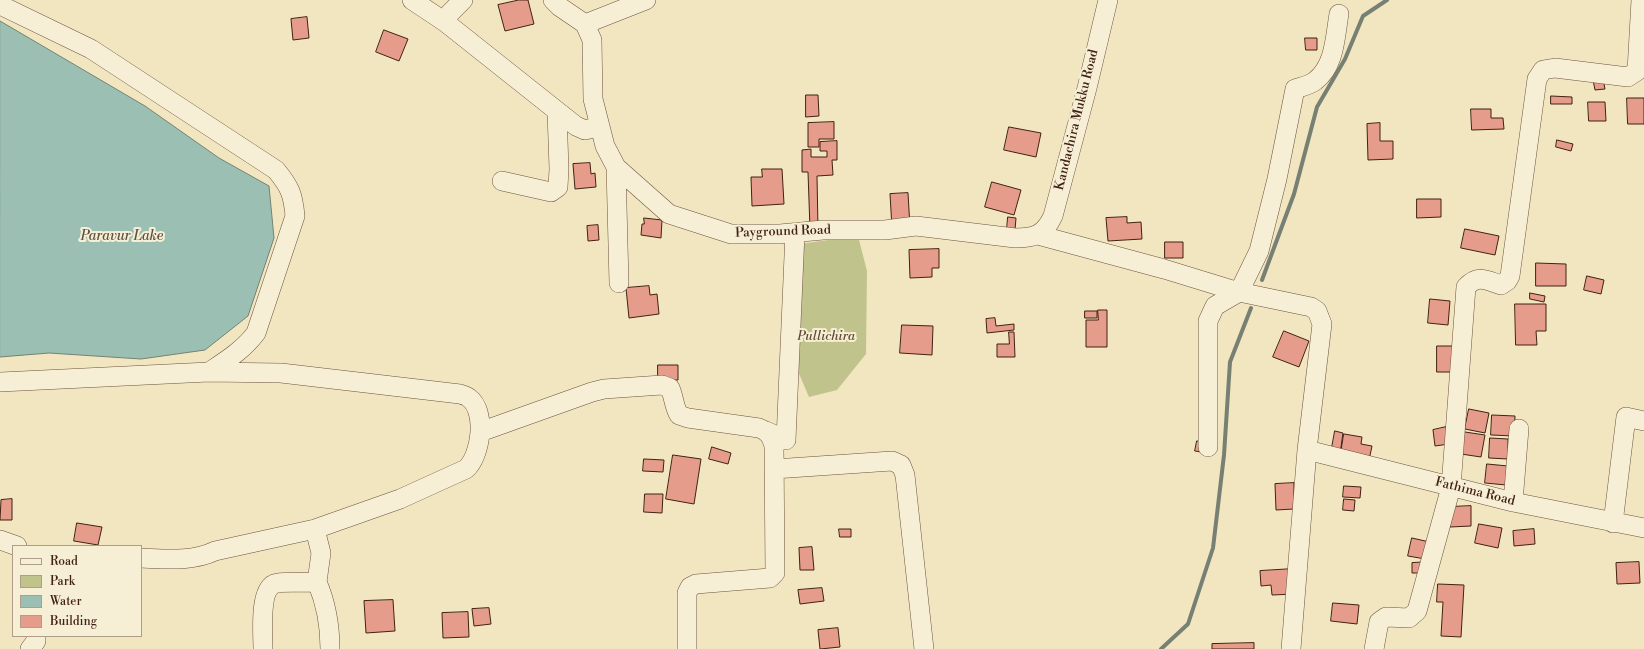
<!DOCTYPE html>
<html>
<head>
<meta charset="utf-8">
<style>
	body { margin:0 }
	#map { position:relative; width:1644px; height:649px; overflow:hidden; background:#f1e6c0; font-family:"Libre Bodoni",serif }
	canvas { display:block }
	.legend { position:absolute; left:12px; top:545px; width:130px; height:92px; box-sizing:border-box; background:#f6efd6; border:1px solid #ae9d88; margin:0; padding:5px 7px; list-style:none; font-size:12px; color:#412113 }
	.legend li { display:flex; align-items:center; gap:8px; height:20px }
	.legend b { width:20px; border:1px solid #ae9d88 }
</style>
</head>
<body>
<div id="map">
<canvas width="1644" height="649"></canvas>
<ul class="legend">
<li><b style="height:5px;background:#f6efd6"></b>Road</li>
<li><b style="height:11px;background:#c1c38d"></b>Park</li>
<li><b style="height:11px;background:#9bc0b3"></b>Water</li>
<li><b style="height:11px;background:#e59c8a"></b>Building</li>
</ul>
</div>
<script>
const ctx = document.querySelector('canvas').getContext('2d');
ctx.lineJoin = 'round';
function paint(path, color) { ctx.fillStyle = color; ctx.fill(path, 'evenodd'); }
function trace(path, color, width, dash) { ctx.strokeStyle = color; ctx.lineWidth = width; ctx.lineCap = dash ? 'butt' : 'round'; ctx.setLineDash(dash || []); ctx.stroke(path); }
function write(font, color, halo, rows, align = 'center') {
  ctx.font = font + ' "Libre Bodoni",serif'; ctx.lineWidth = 4; ctx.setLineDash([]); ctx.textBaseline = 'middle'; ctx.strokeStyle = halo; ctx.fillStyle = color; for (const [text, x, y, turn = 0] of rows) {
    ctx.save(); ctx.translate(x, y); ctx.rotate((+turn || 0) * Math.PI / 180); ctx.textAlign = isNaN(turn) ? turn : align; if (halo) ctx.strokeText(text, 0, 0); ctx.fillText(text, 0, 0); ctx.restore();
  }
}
const green = new Path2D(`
	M828,240H859L867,271L866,354L837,390L809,397L800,376L782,341L800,244Z`);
const water = new Path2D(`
	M0,21L145,106L219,158L269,186L274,238L248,316L205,350L141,359L49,353L0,357Z`);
const stream = new Path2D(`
	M1262,280L1294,194L1317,107L1345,59L1363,16L1387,0
	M1161,649L1188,624L1213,548L1224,455L1230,362L1251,308`);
const building = new Path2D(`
	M519,0H528L534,24L505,31L498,5Z
	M307,17L309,38L293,40L291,19Z
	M384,30L408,39L399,61L376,52Z
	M1305,38H1317V50H1306Z
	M1603,79L1605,89L1595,90L1593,80Z
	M806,95H818L819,116L806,117Z
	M1551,96L1572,97V104H1551Z
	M1627,98H1644V124H1628Z
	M1588,102H1605L1606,121H1589Z
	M1471,109H1491V118H1503L1504,129L1472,130Z
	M834,122V139H819V147H808V123Z
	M1380,123V141H1393V159L1368,160L1367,124Z
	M1009,127L1041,133L1036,157L1004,150Z
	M1557,140L1573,144L1571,151L1556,147Z
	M837,141V160H832L833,175L817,176L818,229H810L808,172H802V150L811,149V157H827V151H820V142Z
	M590,163L591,174L595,173L596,187L575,189L573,164Z
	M762,169H782L784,204L752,206L751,177H762Z
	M992,182L1021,190L1014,215L985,207Z
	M908,193L910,227L892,228L890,194Z
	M1417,199H1441V217L1417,218Z
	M1008,217L1016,218L1015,230L1007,229Z
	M1127,217V223L1141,222L1142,239L1108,241L1106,218Z
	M644,218L662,220L661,238L641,235L642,224H644Z
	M598,225L599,240L588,241L587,226Z
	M1465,229L1499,236L1495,255L1461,248Z
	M1165,242H1183V258H1165Z
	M939,249V268H932V277L910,278L909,250Z
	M1536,263L1566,264V286H1536Z
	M1587,276L1604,280L1601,294L1584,290Z
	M649,286L650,295L657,294L659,314L629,318L626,288Z
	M1530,293L1545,296L1544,302L1530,299Z
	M1430,299L1450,301L1448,325L1428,323Z
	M1515,304H1546V331H1536L1537,345H1516Z
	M1098,310H1107V347H1086V320H1098Z
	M1085,311H1097V318H1085Z
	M995,318L996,326L1014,324V330L987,333L986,319Z
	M902,325L933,326L932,355L900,353Z
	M1284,331L1309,341L1299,367L1273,357Z
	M1009,332H1014L1015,357H997V344H1009Z
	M1437,346H1467V372H1437Z
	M658,365H678V380L658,381Z
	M1469,409L1489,413L1485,433L1465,429Z
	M1492,415L1515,416L1514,436L1491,435Z
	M1446,427L1449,444L1435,446L1433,430Z
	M1335,431L1343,433L1340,454L1331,453Z
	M1465,432L1485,435L1481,457L1461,454Z
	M1344,434L1362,437L1361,444L1372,446L1368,465L1340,460Z
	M1490,438L1508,439V459L1489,458Z
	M1197,441L1208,443L1207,453L1195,451Z
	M712,447L731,453L728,464L709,459Z
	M673,455L701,459L694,504L666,499Z
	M644,459L664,460L663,472L643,471Z
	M1487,464L1508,466L1506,485L1485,483Z
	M1294,483V509L1276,510L1275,484Z
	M1344,486L1361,487L1360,498L1343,497Z
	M645,494H663L662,513L644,512Z
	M12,499V520H0L1,500Z
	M1344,499L1355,500L1354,511L1343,510Z
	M1471,506V526L1450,527V507Z
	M77,523L102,527L98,545L74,541Z
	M1479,524L1502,528L1498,548L1475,543Z
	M839,529H851V537H840Z
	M1534,529L1535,544L1514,546L1513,531Z
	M1412,538L1434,543L1431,560L1408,556Z
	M812,547L814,570H800L799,548Z
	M1430,562V573H1412V563Z
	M1639,562L1640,583L1617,584L1616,563Z
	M1293,569L1295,594L1272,595L1271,585L1261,586L1260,571Z
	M1438,584L1464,585L1461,637L1441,636L1443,602H1437Z
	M822,588L824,601L800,604L798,590Z
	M393,600L395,631L366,633L364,601Z
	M1333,603L1359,605L1357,624L1331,621Z
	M489,608L491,624L474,626L472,609Z
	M468,612L469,637L443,638L442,613Z
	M838,628L840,647L820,649L818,630Z
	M1254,643V649H1212V644Z`);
const minor = new Path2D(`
	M412,0L445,22
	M463,0L450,13L445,22L576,126L585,130L600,126
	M553,0L560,7L585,24L592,40L593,99L605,146L616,167L669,214L731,234H780L823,230H885L916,226L1015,238C1035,238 1044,235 1053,216L1087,88L1108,0
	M0,5L91,49L276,170C290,187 293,194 295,216L256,333C243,350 227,360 209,372
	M585,24L646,0
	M616,167L619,283
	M502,181L551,192L558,187L559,169L557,111
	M1038,235L1164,269L1239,292L1311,307L1317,311L1322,324L1307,450L1291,649
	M0,382L209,372L281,373L460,394C463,395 467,396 469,398C487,411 481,456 466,469L400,499L315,529L215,551C192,562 166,559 141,558
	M766,431L786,440L795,233
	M480,432L592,392L604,389L662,385L670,388C674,397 674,407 679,415L688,418L759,428C769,432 771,436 774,446L775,573L770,578L696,584L690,587L687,593V649
	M1208,447V321L1215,306L1239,292L1259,251L1277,179L1295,89C1301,87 1310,85 1315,81C1335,66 1335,37 1339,14
	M1307,450L1513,502L1644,528
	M774,469L892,461L901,465L905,475L924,649
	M1513,502L1519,429
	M1613,523L1626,417L1644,421
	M0,540L17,546
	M317,582C326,603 330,626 330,649
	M30,649L36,641V636
	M263,649C263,635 259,591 274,584C279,581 309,583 317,582L321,553L315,529
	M1374,649L1379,622L1386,617L1409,618L1417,611L1451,487L1466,287C1478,274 1486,280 1501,285L1507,281L1510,276L1537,79L1543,70L1555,68L1628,77L1637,71L1641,0`);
const streetNames = [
	["Kandachira Mukku Road",1077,120,-76],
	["Payground Road",783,232,-2],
	["Fathima Road",1475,492,14]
];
const parkNames = [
	["Pullichira",826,337]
];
const waterNames = [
	["Paravur Lake",122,237]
];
paint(green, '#c1c38d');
paint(water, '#9bc0b3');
trace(water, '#778073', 1);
trace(stream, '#778073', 4);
paint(building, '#e59c8a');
trace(building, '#412113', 1);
trace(minor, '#6d523e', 20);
trace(minor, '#f6efd6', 19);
write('13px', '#412113', '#f6efd6', streetNames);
write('italic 13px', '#614a32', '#f6efd6', parkNames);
write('italic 14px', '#5c5143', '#f6efd6', waterNames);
</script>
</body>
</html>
